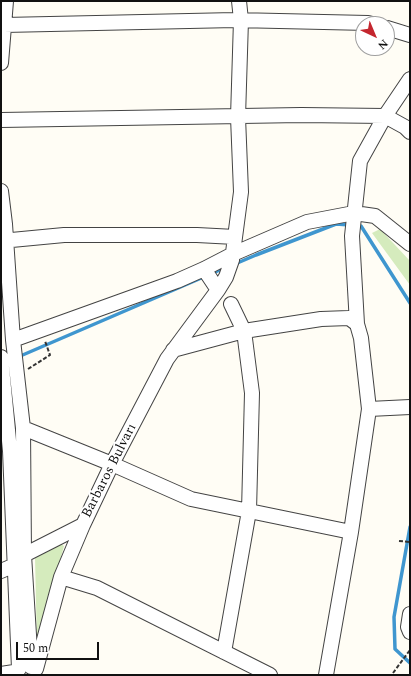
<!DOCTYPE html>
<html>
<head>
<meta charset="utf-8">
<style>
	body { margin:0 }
	#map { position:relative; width:411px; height:676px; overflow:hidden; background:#fffdf5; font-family:Spectral,serif }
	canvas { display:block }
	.frame { position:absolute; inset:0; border:2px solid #111; pointer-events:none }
	.north { position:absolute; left:355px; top:16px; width:40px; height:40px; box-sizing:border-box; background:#fff; border:1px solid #a0a0a0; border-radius:50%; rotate:136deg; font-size:11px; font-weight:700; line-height:16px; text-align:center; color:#111 }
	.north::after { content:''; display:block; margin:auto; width:14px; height:18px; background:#c4262e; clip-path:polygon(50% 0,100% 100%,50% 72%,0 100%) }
	.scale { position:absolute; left:16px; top:642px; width:83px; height:18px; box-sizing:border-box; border:2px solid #111; border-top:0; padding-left:5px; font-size:12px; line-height:14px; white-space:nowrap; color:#111; -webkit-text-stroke:3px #fff; paint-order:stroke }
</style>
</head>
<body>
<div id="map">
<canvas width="411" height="676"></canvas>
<div class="frame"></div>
<div class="north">N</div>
<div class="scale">50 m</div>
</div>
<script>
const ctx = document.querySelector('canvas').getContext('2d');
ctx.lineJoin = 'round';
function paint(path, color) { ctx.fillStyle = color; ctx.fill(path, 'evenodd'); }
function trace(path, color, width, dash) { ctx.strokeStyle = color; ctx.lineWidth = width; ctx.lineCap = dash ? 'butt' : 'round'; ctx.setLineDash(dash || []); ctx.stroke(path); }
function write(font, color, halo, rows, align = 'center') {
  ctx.font = font + ' Spectral,serif'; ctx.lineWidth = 4; ctx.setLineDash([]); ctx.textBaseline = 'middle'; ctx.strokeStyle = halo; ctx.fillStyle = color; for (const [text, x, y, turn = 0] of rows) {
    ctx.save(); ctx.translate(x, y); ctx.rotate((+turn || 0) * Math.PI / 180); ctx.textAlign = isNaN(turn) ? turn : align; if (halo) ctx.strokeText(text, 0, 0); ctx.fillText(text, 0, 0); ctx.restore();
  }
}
const green = new Path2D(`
	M380,229L410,261V285L372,233Z
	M61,544L64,546L37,646L35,557Z`);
const stream = new Path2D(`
	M356,226H361L410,303
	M235,264L256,255L336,224L350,225
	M211,274L224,268
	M18,357L206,276
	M410,527L394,617L395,649L410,663`);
const path = new Path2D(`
	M28,369L50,355L45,341
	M399,541L410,542
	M393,673L410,650`);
const minor = new Path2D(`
	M4,25L235,20L368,23L372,24
	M387,28L410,35
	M1,63L6,1
	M1,120L301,115L385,116L405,127L410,132
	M1,191L5,224L13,340L23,428L24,555L31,667
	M1,241L64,235H197L235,237
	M218,290L226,277L232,260L241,192L238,117L241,20L239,1
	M357,324L352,236L360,161L385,116L410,79
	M13,340L177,281L204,269L233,254L307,222L354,213L375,216L410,244
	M173,350L244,331L321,319L349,318L357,324L361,338L369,409L351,532L326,675
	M1,357L10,451L19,669
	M369,409L410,407
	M23,428L112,464L191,499L351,532
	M24,555L83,525
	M1,571L15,565
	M61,577L97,588L270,675
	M410,614L408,627L410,632
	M224,652L249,511L252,393L244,331L231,304
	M36,669L61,577L83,525L112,464L167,359L218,290L204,269
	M1,674L14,672`);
const streetNames = [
	["Barbaros Bulvarı",110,471,-63]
];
paint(green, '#d5ebbd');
trace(stream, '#3f96cf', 3.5);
trace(minor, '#444', 16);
trace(path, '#333', 2, [4, 2]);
trace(minor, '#fff', 14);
write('14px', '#111', '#fff', streetNames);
</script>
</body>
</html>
